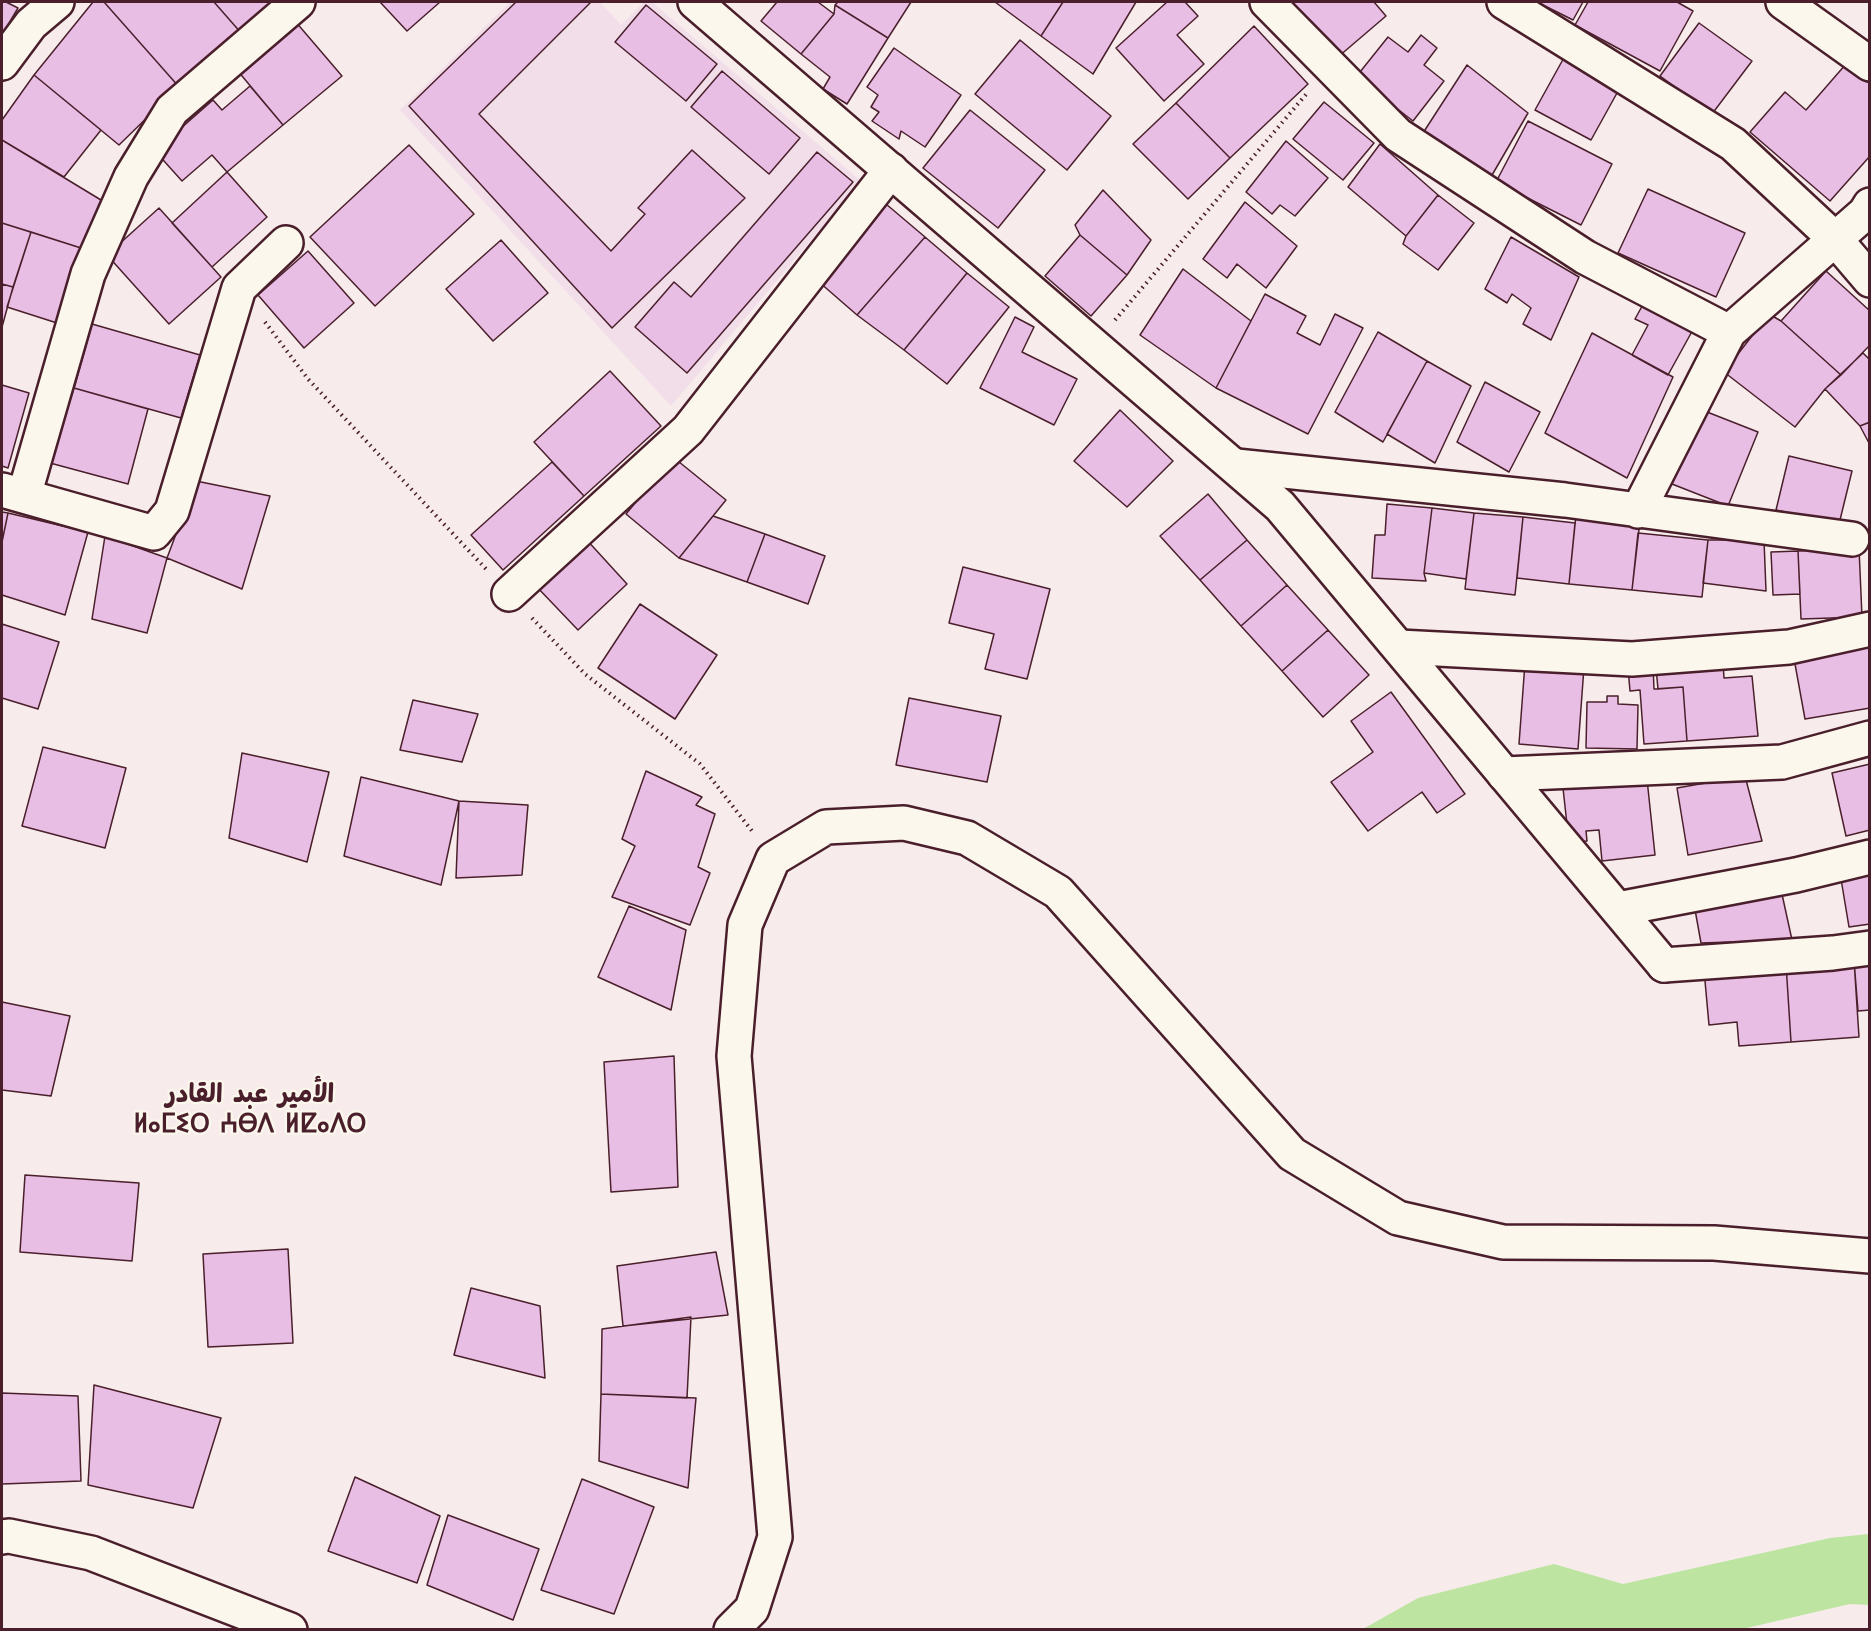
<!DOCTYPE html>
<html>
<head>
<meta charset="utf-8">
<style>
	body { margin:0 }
	#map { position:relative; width:1871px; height:1631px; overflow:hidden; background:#f7eceb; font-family:"Architects Daughter",sans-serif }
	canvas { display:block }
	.frame { position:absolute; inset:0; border:3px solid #4a1f2b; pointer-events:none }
</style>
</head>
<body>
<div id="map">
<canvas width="1871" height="1631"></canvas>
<div class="frame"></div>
</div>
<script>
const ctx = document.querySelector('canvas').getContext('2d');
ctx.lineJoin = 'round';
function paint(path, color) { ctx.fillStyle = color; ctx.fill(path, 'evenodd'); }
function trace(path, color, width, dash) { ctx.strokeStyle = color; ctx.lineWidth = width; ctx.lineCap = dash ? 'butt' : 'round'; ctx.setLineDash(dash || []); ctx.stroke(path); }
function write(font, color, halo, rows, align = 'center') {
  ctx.font = font + ' "Architects Daughter","Playpen Sans Arabic","Noto Sans Tifinagh",sans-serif'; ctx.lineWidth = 4.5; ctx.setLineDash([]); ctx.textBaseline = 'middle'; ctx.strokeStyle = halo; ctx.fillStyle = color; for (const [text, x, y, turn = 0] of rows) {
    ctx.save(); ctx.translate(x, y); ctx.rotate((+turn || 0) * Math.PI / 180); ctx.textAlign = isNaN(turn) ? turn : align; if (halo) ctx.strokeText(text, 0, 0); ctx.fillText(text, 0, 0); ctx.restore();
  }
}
const built = new Path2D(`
	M510,2H600L621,25L644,2H652L861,181L671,406L400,110Z`);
const green = new Path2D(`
	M1869,1534V1605L1850,1604L1738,1630L1363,1629L1418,1598L1554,1564L1623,1584L1830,1538Z`);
const building = new Path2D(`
	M2,2H6L18,8L2,35Z
	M93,2H104L180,88L160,105L119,145L34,75Z
	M104,2H214L242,34L180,88Z
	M214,2H272L276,7L242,34Z
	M380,2H440L407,31Z
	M516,2H591L479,114L611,251L645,214L638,208L692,150L745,198L612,328L409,106Z
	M777,2H818L834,14L801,54L761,21Z
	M838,2H911L888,38L835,5Z
	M995,2H1063L1041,36Z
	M1063,2H1136L1093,74L1041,36Z
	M1167,2H1185L1198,16L1177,35L1204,64L1164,101L1116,48Z
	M1289,2H1374L1386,16L1338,57Z
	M1537,2H1583L1573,20Z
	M1588,2H1677L1693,11L1660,71L1575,25Z
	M646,5L717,64L686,101L615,42Z
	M835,5L888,38L847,104L823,89L830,77L801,54L834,14Z
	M295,21L342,76L283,125L237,70Z
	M1699,23L1752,61L1712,114L1660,76Z
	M1254,26L1308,84L1230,158L1176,103Z
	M1421,35L1437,48L1424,65L1444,81L1413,121L1356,77L1388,37L1408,52Z
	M1020,40L1111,116L1067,170L975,94Z
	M894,48L961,95L925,147L901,131L899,139L872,121L879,112L871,107L878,95L867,87Z
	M1566,54L1622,84L1591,140L1535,110Z
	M1846,64L1870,84V156L1830,201L1750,132L1785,92L1806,110Z
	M1467,65L1528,113L1488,182L1423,133Z
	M722,71L800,138L769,174L691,107Z
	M34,75L101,130L64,177L2,140V120Z
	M250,86L283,125L227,172L212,155L182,181L155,151L213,100L222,110Z
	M1324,102L1374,143L1343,180L1293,139Z
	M1176,103L1230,158L1188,199L1133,144Z
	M970,110L1045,170L998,228L923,168Z
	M1528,121L1612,164L1581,225L1496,182Z
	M2,140L101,200L81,248L2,223Z
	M1286,141L1328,178L1295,216L1280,205L1272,214L1246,192Z
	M1380,144L1438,195L1406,236L1348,187Z
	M409,145L474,214L375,306L310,237Z
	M817,152L853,182L687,373L635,327L674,282L691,297Z
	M227,172L267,217L212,267L172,223Z
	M1648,189L1745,233L1716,297L1618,253Z
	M1103,190L1151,240L1127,275L1080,235L1075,225Z
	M1438,195L1474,223L1438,270L1403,244L1406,236Z
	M1245,202L1297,246L1266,288L1237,264L1227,278L1203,259Z
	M886,204L925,237L857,315L819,282Z
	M159,208L221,277L169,324L107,255Z
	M2,223L31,232L13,287L2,284Z
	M31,232L81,248L57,323L7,307Z
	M1080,235L1127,275L1091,316L1045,276Z
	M925,237L967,273L904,350L857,315Z
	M1511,237L1579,277L1551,340L1523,324L1531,308L1512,294L1507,303L1485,289Z
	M501,240L548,293L493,341L446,289Z
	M308,251L354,303L304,348L258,295Z
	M1183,269L1251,321L1216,388L1140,335Z
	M1826,271L1870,311V345L1841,375L1781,321Z
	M967,273L1009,307L947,384L904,350Z
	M2,284L13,287L2,327Z
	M1265,294L1306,316L1297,333L1320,345L1335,314L1363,328L1308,434L1216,388Z
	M1646,299L1695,326L1668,375L1632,355L1648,325L1635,319Z
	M1769,314L1781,321L1841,375L1825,389L1795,427L1724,372Z
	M1015,317L1034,327L1022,352L1077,379L1054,425L980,388Z
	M92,324L200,355L181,418L74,388Z
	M1378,332L1427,361L1383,442L1335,412Z
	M1592,333L1673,377L1627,478L1545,433Z
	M1863,353L1870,360V422L1860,426L1825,389Z
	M1427,361L1471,386L1435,463L1387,434Z
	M610,371L661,426L584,496L534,442Z
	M1485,382L1540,412L1509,472L1457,442Z
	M2,385L29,393L8,468L2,466Z
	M74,388L148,409L128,484L50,463Z
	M1120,410L1173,461L1127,507L1074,461Z
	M1702,410L1758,432L1728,506L1672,484Z
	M1870,422V445L1860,426Z
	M1789,456L1852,471L1839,524L1776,510Z
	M673,457L726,500L679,558L626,514Z
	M552,462L584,496L503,570L471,535Z
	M196,481L270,496L242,589L167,558Z
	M1208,494L1247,540L1200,580L1160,536Z
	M1387,504L1432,508L1424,573L1426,581L1372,578L1375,535H1385Z
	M1432,508L1474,513L1466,579L1424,573Z
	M2,512L8,513L2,542Z
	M8,513L88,532L65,615L2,595V542Z
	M1474,513L1523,517L1515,595L1465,589Z
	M1576,515L1640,521L1632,590L1569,584Z
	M713,516L765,534L747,582L679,558Z
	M1523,517L1575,523L1569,584L1517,578Z
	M1638,533L1708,540L1702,597L1632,590Z
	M765,534L825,556L808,604L747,582Z
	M105,536L167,558L147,633L92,619Z
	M585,538L627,584L578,630L535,585Z
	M1247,540L1287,585L1241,626L1200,580Z
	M1708,540H1764L1766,591L1703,583Z
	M1859,548L1862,617L1801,619L1798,551Z
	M1798,551L1800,594L1773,595L1771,552Z
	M963,567L1050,589L1027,679L985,669L994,634L949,623Z
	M1287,585L1328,630L1282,671L1241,626Z
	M640,604L717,655L675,719L598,668Z
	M2,624L59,642L38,709L2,698Z
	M1328,630L1369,675L1323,717L1282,671Z
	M1870,640V708L1805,719L1793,653Z
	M1723,662L1724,678L1752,676L1758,736L1687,741L1683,687L1658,689L1656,668Z
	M1525,663L1584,667L1578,749L1519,744Z
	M1653,666L1654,689L1683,687L1687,741L1644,744L1640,690L1630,691L1628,668Z
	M1391,692L1465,794L1437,813L1422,792L1368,831L1331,782L1373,752L1351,721Z
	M1607,696H1618V704L1638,705L1637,749L1586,748L1587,702H1607Z
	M909,698L1001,716L987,782L896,765Z
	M413,700L478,714L462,762L400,750Z
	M43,747L126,768L105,848L22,826Z
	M242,753L329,772L307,862L229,838Z
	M1870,764V830L1846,836L1832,773Z
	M646,771L702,797L696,805L715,814L698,867L710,873L690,925L612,897L635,846L622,839Z
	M1745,776L1762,841L1688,855L1677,788Z
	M361,777L459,801L441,885L344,856Z
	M1647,779L1655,855L1602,861L1599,830L1586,831L1587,841L1569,843L1563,788Z
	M459,801L528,805L522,875L456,878Z
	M1870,868V924L1849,927L1840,873Z
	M1780,885L1792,940L1701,943L1694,904Z
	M629,906L686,930L671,1010L598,977Z
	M1870,959V1010L1858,1011L1854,960Z
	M1854,960L1859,1037L1791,1042L1786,964Z
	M1786,964L1791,1042L1739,1046L1737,1022L1709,1025L1704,970Z
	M2,1002L70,1016L51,1096L2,1090Z
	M674,1056L678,1187L611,1192L604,1062Z
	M25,1175L139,1183L132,1261L20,1252Z
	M288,1249L293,1343L208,1347L203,1254Z
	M716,1252L728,1315L623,1326L617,1266Z
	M471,1288L540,1306L545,1378L454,1355Z
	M691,1317L687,1398L601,1394L602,1329Z
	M94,1385L221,1418L193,1508L88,1485Z
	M2,1393L78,1396L81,1481L2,1484Z
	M601,1394L696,1398L688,1488L599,1461Z
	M355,1477L440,1516L417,1583L328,1551Z
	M582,1479L654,1507L614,1614L541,1590Z
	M448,1515L539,1549L513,1620L427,1585Z`);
const path = new Path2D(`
	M1115,320L1308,92
	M265,322L308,379L486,569
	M532,618L585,674L700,764L752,831`);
const minor = new Path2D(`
	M1267,2L1398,135L1585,257L1729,332
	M1504,2L1733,144L1835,239L1870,280
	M1783,2L1870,64
	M1236,466L1565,500L1852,539
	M2,490L154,533L172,511L239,288L286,243
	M24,496L88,274L131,177L172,110L298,2
	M1638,511L1729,332L1865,213L1870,205
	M509,594L688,430L891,170
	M1399,647L1632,659L1789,647L1870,629
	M1504,774L1782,762L1870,738
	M1618,909L1796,875L1870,857
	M1664,965L1833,953L1870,948`);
const tertiary = new Path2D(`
	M695,2L1280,506L1664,965
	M2,63L31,24L57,2`);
const secondary = new Path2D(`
	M2,1537L9,1536L91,1553L290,1630
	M731,1630L752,1609L775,1537L734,1056L745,925L773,859L826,827L904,823L967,838L1058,892L1292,1154L1398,1218L1503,1242L1714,1243L1870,1256`);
const districtNames = [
	["الأمير عبد القادر",250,1097],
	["ⵍⴰⵎⵉⵔ ⵄⴱⴷ ⵍⵇⴰⴷⵔ",250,1127]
];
paint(built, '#f2dee9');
paint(green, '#bde4a0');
paint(building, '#e8bee5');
trace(building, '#4a1f2b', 1.5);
trace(minor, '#4a1f2b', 38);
trace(tertiary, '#4a1f2b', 38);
trace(secondary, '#4a1f2b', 38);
trace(path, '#4a1f2b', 4, [1.5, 4.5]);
trace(minor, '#fbf7ec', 33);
trace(tertiary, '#fbf7ec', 33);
trace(secondary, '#fbf7ec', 33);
write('bold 26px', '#4a1f2b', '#fbf7ec', districtNames);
</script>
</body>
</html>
